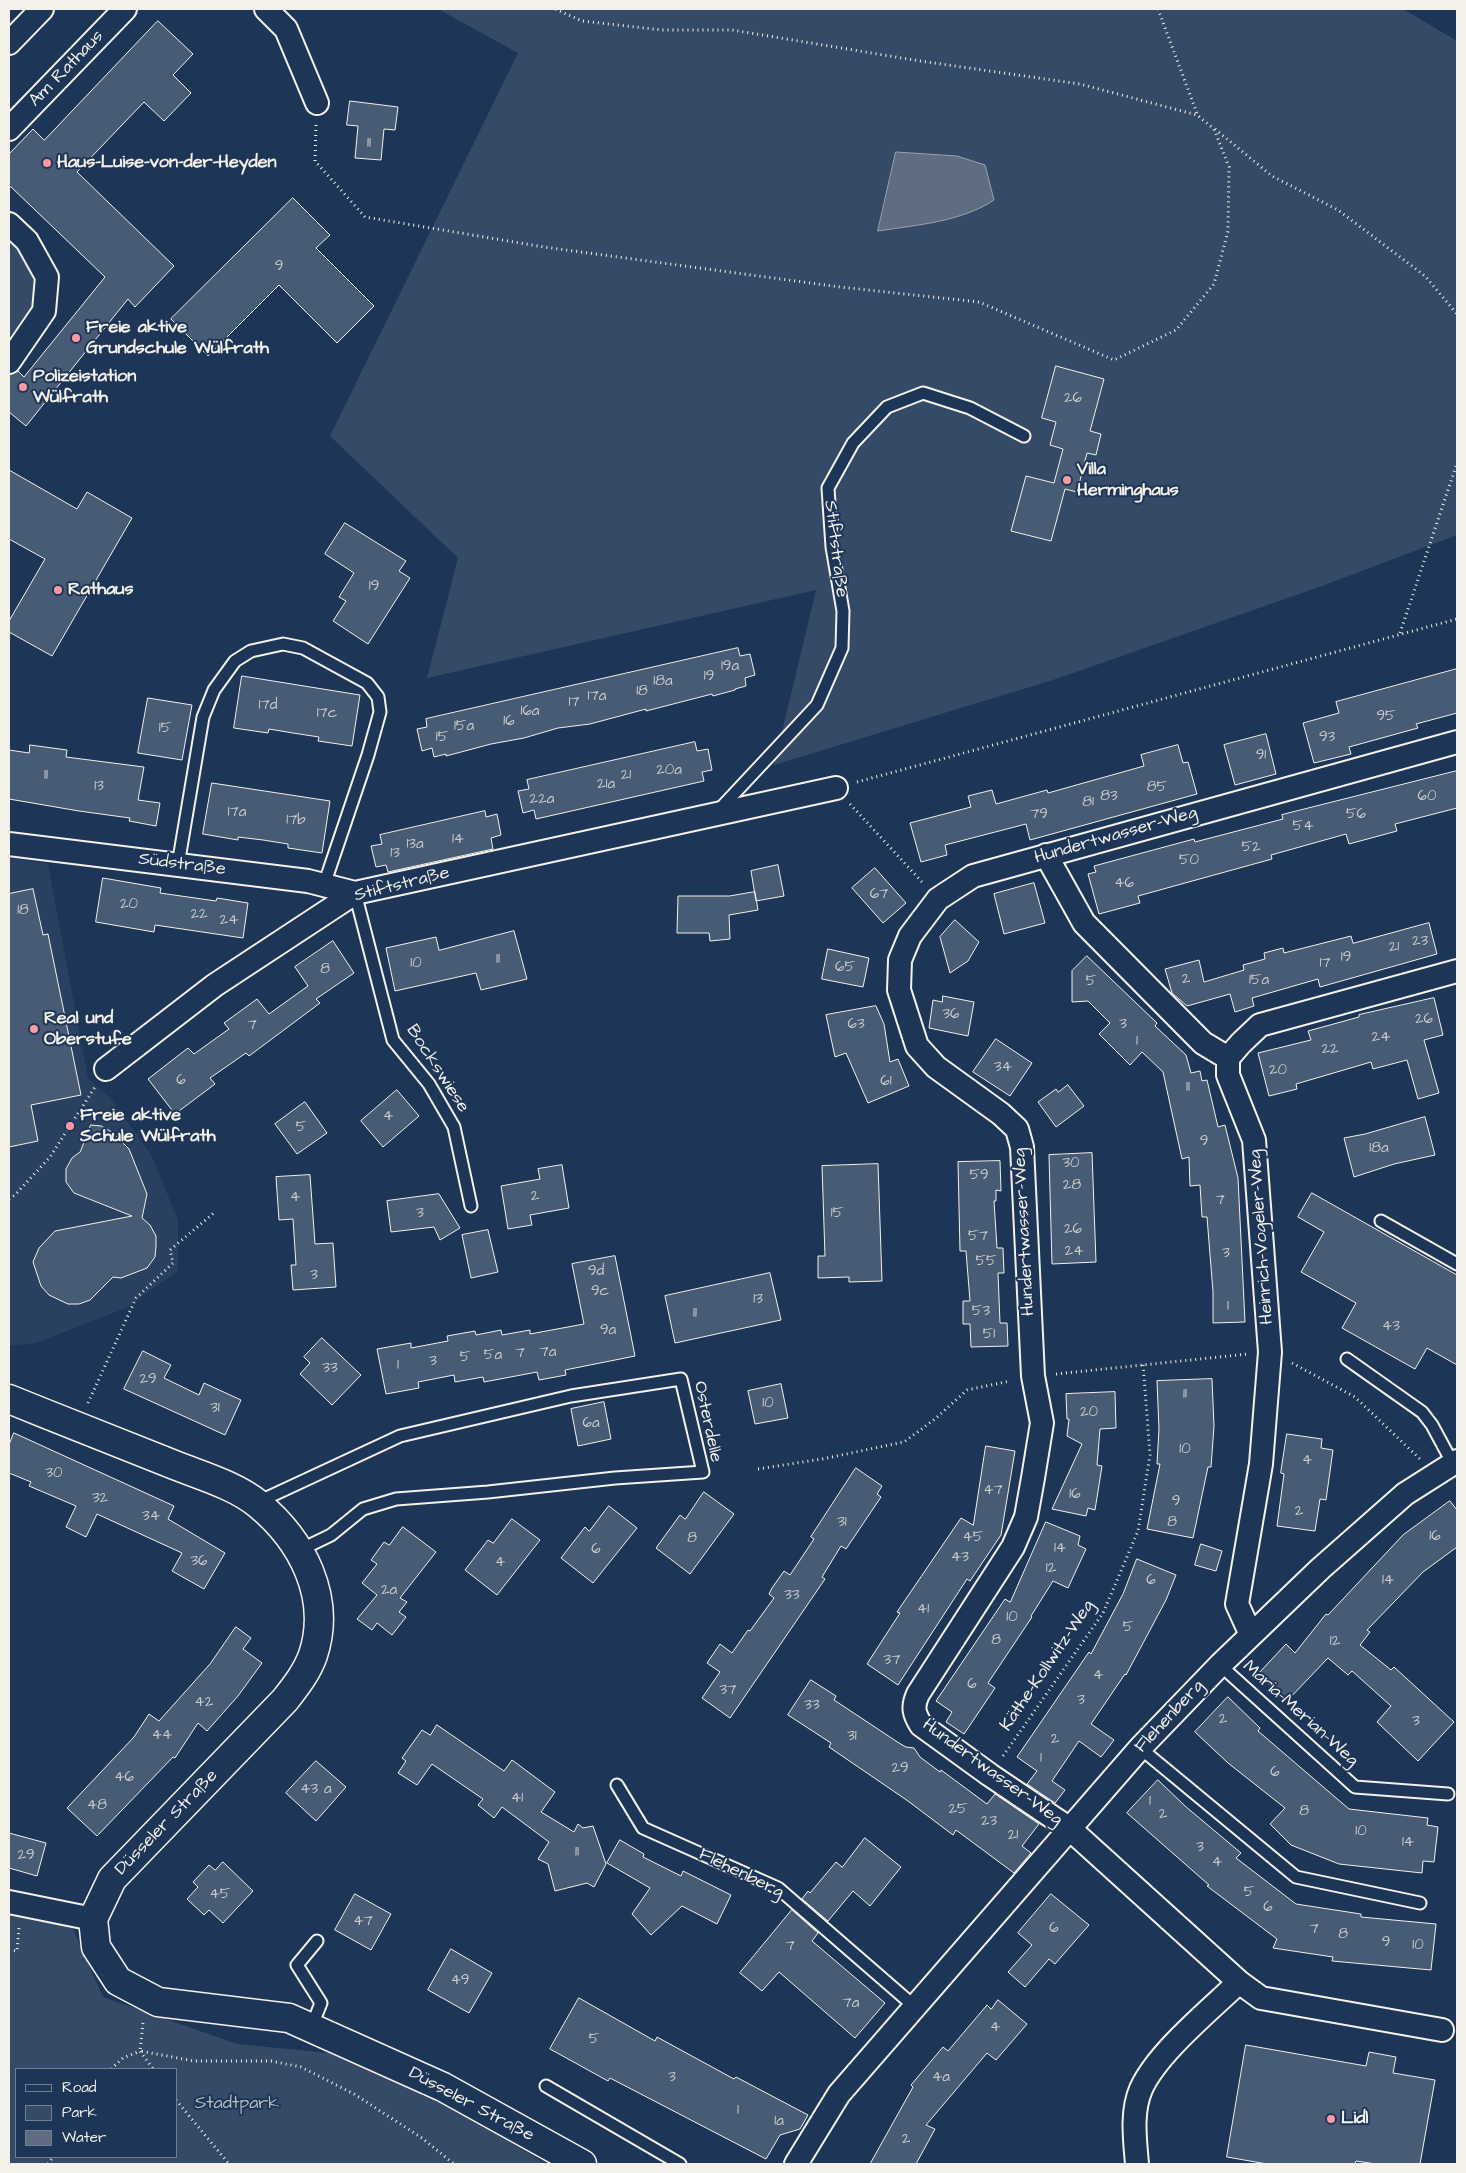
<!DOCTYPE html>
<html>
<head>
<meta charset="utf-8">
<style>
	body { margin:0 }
	#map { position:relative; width:1466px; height:2173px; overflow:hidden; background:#1d3557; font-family:"Architects Daughter",sans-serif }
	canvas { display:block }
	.frame { position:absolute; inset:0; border:10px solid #f4f1e8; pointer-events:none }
	.legend { position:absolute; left:15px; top:2068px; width:162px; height:90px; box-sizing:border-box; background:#1d3557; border:1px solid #738091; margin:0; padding:6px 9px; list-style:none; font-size:15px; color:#f4f1e8 }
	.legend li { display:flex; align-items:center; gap:10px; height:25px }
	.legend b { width:25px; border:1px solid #738091 }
</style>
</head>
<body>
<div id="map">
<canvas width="1466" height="2173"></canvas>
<div class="frame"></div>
<ul class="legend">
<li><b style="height:6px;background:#1d3557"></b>Road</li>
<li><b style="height:14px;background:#354a67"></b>Park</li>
<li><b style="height:14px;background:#5e6d82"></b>Water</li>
</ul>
</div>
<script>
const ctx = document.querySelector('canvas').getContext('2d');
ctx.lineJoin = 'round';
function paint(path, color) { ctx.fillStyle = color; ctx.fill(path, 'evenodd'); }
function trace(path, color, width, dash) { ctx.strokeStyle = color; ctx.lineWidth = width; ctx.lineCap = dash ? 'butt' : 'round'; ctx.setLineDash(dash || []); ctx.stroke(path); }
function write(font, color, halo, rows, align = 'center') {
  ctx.font = font + ' "Architects Daughter",sans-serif'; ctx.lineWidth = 4; ctx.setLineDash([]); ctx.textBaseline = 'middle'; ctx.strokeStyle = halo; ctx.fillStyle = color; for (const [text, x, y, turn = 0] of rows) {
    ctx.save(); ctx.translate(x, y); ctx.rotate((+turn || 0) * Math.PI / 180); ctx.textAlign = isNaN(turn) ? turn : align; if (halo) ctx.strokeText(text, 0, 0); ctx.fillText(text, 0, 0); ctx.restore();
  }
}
const built = new Path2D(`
	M9,858L48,864L88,1078L110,1098L151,1154L178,1220V1271L126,1308L36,1343L9,1346Z`);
const green = new Path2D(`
	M438,9H1403L1457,41V535L1322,586L1056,679L774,765L816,590L427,678L458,558L330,436L518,53Z
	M9,233L37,277L35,302L9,338Z
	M9,1912L72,1927L103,1997L237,2044L329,2053L451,2106L546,2164H9ZM16,2069H176V2157H16Z`);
const water = new Path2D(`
	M896,152L957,156L985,165L994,200C961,222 916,225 878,231Z`);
const building = new Path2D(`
	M158,21L193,54L173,75L191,93L164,121L144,102L77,172L174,266L135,307L128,299L26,426L9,412V375L18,371L24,377L105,277L9,185V154L33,129L44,140Z
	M350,101L398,107L395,130L384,129L381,160L355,158L358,126L347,125Z
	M293,198L330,235L316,248L374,306L337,343L279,285L208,356L171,319Z
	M1056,366L1104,379L1090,431L1101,434L1096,455L1087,453L1077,492L1065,489L1051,541L1011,531L1026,476L1054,483L1063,449L1050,445L1056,422L1042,418Z
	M9,470L77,509L87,492L132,518L52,656L9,632V621L45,559L9,539Z
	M345,523L406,561L399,571L410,578L368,644L333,621L346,601L339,597L354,573L325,554Z
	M738,648L740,656L750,654L755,675L745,678L746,686L735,689V690L713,696L712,694L646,711V709L590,724L558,728L524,738L491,744L446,756V754L434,757L432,748L422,751L417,729L427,727L426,719Z
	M1457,669V713L1416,724L1418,728L1349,747L1351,754L1314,763L1303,723L1339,713L1336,702Z
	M242,676L360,695L352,746L318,741L319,737L293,733L269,729L268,733L234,728Z
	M148,698L192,705L182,760L138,753Z
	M1266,734L1276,774L1235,785L1224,745Z
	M695,742L697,751L708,749L712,770L702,772L704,781L536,819L534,810L523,813L518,791L529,789L527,780Z
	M30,745L67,750L66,757L144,767L138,800L160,803L156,826L129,821L130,818L79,811L9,799V750L29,753Z
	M1178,745L1183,763L1188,762L1197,794L1030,840L1026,824L945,845L947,855L921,862L910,823L971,807L968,796L992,790L996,804L1047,790L1048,793L1144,766L1141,755Z
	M1457,771V808L1395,824L1397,831L1349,844L1346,834L1271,855L1272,859L1138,896L1140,903L1099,914L1088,874L1096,872L1094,866L1194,839L1195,842L1283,819L1282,815Z
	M212,783L330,801L322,853L288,848V844L263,840L238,837V840L203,834Z
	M485,811L486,817L497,814L501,835L491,838L493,849L388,872L386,865L376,867L371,846L382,844L380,835Z
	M778,865L784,896L756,901L751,871Z
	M875,868L906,903L883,923L852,888Z
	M103,878L161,888L160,893L216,901L217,898L248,903L243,938L155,925L154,932L96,922Z
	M1034,883L1045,923L1004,934L994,894Z
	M33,889L43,935L48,934L81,1095L31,1105L38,1141L9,1147V894Z
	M755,892L758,910L729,915L730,939L710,941L709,933H677L678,896H729Z
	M955,920L979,942L968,961L950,973L940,937Z
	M1429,923L1437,954L1320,987L1318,979L1252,998L1254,1006L1235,1012L1230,994L1187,1006L1172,993L1165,969L1199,960L1204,982L1244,970L1243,965L1265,959L1264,953L1283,948L1284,953L1351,936L1353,943Z
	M514,931L527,979L481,990L476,973L395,991L386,948L436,937L439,950Z
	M333,941L354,973L316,999L320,1003L249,1056L246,1053L210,1078L215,1084L175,1114L148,1079L188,1048L194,1054L229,1029L224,1023L257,999L269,1014L308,986L295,967Z
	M828,949L869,958L863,987L822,979Z
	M1087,956L1157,1023L1155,1026L1186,1055L1191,1073L1200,1071L1202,1081L1207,1080L1218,1127L1225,1125L1238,1178L1245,1322L1213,1323V1292L1207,1217H1202L1200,1185L1190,1186L1189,1157L1182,1159L1163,1072L1142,1052L1130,1065L1099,1034L1110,1023L1088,1001L1072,1002V971Z
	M943,996L974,1002L968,1036L929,1028L933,1000L942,1002Z
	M1434,998L1443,1035L1424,1040L1439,1093L1418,1099L1407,1060L1373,1069L1371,1062L1296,1084L1297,1089L1269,1096L1258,1053L1311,1040L1308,1031L1359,1017V1015Z
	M876,1006L884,1024L890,1062L898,1059L909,1086L868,1103L846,1053L835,1057L826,1015Z
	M996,1039L1032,1063L1010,1096L973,1072Z
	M1068,1085L1084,1106L1056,1127L1038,1102L1056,1089L1058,1092Z
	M397,1090L419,1116L383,1147L361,1121Z
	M305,1102L327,1133L297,1154L275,1124Z
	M1425,1117L1435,1155L1394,1164L1354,1177L1344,1138L1365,1134Z
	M91,1125L101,1126L112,1132L129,1149L147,1194L142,1218L150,1225L156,1236V1246L155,1257L147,1268L121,1278L113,1277L90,1300L79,1304H68L49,1295L41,1286L33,1262L39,1248L55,1231L132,1216L74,1193L66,1182V1169L72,1158L80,1152Z
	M1092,1153L1096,1262L1052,1264L1049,1155Z
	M1000,1161L1001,1191L996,1190V1201H994L997,1248H1003L1004,1273H998L1000,1323H1007L1008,1346L971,1347L970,1324H963V1301H970L966,1251H960L958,1162Z
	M878,1164L882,1281L849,1282V1277L818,1278V1256H825L822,1166Z
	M562,1165L569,1208L530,1215L532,1225L508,1229L501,1186L540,1179L538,1169Z
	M310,1175L315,1244L333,1243L336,1287L293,1290L291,1265H296L293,1219L279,1220L276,1177Z
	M1312,1193L1457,1275V1365L1427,1348L1415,1369L1342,1328L1356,1303L1301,1272L1324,1232L1298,1217Z
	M439,1194L460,1228L440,1240L434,1227L391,1232L387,1201Z
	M488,1230L498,1272L471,1278L462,1235Z
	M615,1256L635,1356L565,1370L566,1375L539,1380L537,1372L484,1382L483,1377L455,1382L454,1375L418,1382L419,1388L386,1394L377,1349L411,1343V1348L448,1341L447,1336L475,1331L476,1335L501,1330L502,1335L530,1330V1334L584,1324L572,1264Z
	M770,1273L781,1320L675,1343L665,1296Z
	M322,1338L361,1375L332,1405L300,1374L310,1363L304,1357Z
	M143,1351L171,1365L164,1378L199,1395L204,1383L241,1400L225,1435L124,1389Z
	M1212,1379L1214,1426L1211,1467H1208L1193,1538L1147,1529L1160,1464H1157L1159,1429L1157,1381Z
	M781,1384L788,1418L755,1424L748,1391Z
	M1115,1392L1116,1428L1100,1429L1097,1465L1102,1466L1095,1510L1088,1508L1086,1516L1052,1509L1082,1444L1067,1436L1069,1419H1067L1066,1394Z
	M604,1402L611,1439L578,1446L571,1409Z
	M14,1433L174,1506L168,1519L225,1553L204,1589L172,1571L182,1553L97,1514L86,1537L66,1527L76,1506L29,1486L31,1482L9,1473V1445Z
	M1287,1434L1322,1439L1321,1448L1333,1450L1326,1500L1320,1499L1315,1531L1277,1526L1284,1474L1281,1473Z
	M986,1446L1015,1451L1001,1535L970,1581L967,1579L898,1685L867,1664L900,1613L897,1612L961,1518L973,1525Z
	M856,1468L882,1486L877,1494L881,1497L846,1549L841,1546L822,1577L825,1579L730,1718L702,1698L720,1672L707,1663L720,1644L732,1653L748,1630L750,1631L774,1598L769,1594L772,1588L784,1571L790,1575L814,1539L811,1537Z
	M704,1492L734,1514L690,1574L656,1548L680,1515L685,1519Z
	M1450,1501L1457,1510V1547L1423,1572L1367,1630L1370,1632L1360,1645L1391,1670L1394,1667L1454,1722L1418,1761L1377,1722L1391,1706L1352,1671L1348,1675L1328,1658L1287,1701L1258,1674L1286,1644L1295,1653L1326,1614L1328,1615L1403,1535Z
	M609,1506L637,1528L593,1583L561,1558L585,1527L589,1531Z
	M512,1519L540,1540L497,1595L465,1570L488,1540L493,1543Z
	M1046,1522L1080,1536L1078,1545L1086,1549L1068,1588L1053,1581L1031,1616L1032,1617L988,1683L995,1688L964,1734L946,1722L952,1712L936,1701L1005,1599L1010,1602Z
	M403,1527L436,1552L400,1598L407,1602L399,1612L406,1617L392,1635L377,1623L372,1630L357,1619L377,1595L362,1583L377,1564L371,1560L384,1542L389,1545Z
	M1201,1544L1222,1551L1216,1571L1195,1565Z
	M1137,1559L1176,1575L1166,1600L1126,1675L1125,1674L1091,1724L1114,1740L1101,1757L1079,1741L1052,1781L1065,1790L1055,1803L1027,1784L1037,1771L1017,1757L1089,1652L1091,1654L1123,1594Z
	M236,1627L251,1638L243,1649L262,1663L238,1696L207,1731L198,1723L175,1758L173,1757L97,1836L67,1808L134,1737L149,1714L159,1721L210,1664Z
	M811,1680L836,1696L834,1700L899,1743L906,1747L914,1748L920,1757L940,1772L941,1770L987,1804L995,1794L1039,1824L1022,1846L1031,1853L1014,1873L956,1830L953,1835L908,1801L829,1747L831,1743L788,1715Z
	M1228,1697L1260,1728L1258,1731L1349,1809L1428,1818L1427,1825L1438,1827L1434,1862L1423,1861L1422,1873L1339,1864L1291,1845L1270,1824L1285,1808L1228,1763L1195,1732Z
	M437,1725L504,1771L512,1760L555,1792L541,1812L574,1832L578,1824L583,1828L593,1826L606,1864L594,1887L587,1883L555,1891L548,1864L538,1859L549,1842L502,1807L494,1818L478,1805L483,1799L432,1764L417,1785L398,1773L406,1761L402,1758L422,1730L430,1735Z
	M316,1761L346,1787L316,1821L286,1793Z
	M1158,1780L1185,1806L1241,1853L1236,1858L1296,1904L1361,1914V1917L1436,1924L1431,1970L1332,1961L1333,1957L1273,1948L1277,1939L1207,1886L1209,1885L1127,1813Z
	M9,1833L46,1843L37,1876L9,1868Z
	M865,1838L901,1867L870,1906L853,1891L828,1921L802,1899L808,1891L810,1893L836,1862L842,1867Z
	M620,1840L644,1854L643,1857L681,1876L683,1871L731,1895L717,1924L682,1906L651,1935L632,1914L650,1888L607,1863Z
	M223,1862L253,1891L223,1923L209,1910L204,1915L187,1899L198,1887L193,1882L209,1865L215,1870Z
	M355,1894L391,1914L371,1950L335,1930Z
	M1051,1894L1089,1925L1055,1964L1049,1959L1025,1987L1008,1972L1032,1945L1018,1933Z
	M792,1910L818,1933L812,1941L885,2003L855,2038L779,1972L762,1991L740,1973Z
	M451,1949L492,1973L469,2013L428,1990Z
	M579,1998L655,2041L657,2037L734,2079L736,2077L808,2115L800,2129L780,2135L766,2159L610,2078L608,2081L550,2049Z
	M998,2000L1027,2024L996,2060L987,2053L926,2125L935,2129L916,2164H870L913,2087L911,2085L943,2047L948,2051L987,2005L991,2009Z
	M1246,2045L1366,2066L1369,2052L1396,2057L1393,2073L1435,2080L1420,2164H1376L1356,2161L1355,2164H1267L1227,2157Z`);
const path = new Path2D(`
	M1158,9L1198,116
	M316,125L315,161L365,217L544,247L840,287L979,302L1114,360L1176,330L1214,284L1228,231L1229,167L1214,129L1197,115L1080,84L920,61L732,30H662L582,21L555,9
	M1215,129L1272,176L1338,210L1425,276L1457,314
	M1400,633L1457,463
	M857,782L1457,619
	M850,804L922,882
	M9,1199L15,1195L50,1157L95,1087
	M1292,1363L1355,1397L1420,1459
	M1056,1374L1248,1354
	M88,1403L136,1298L173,1263L170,1250L215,1212
	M758,1469L822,1459L904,1442L935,1419L967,1390L1010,1381
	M1003,1756L1103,1613L1138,1531L1150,1455L1143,1363
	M9,1950L17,1951L19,1928
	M143,2023L140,2051L194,2061H271L301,2067L354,2094L422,2138L454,2164
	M111,2069L123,2058L140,2051L153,2069
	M176,2100L229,2164
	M48,2164L53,2157`);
const lane = new Path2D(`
	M718,811L817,705L842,648L843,611L832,547L828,488L853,443L887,407L923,393L970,408L1024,436
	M178,865L203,717L214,690L235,661L251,651L283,644L303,648L367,683L378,697L380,712L368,755L324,885
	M355,893L393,1040L429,1084L454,1127L471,1206
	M1381,1221L1457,1264
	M1347,1359L1422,1412L1432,1425L1453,1464
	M258,1502L400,1436L571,1396L681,1379L703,1472L615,1478L488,1492L396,1499L363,1509L331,1535L300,1550
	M1220,1665L1355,1787L1448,1794
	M1140,1748L1296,1877L1420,1903
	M617,1785L643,1828L778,1888L914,2006
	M311,2028L321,2003L297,1965L317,1941
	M546,2086L680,2164`);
const street = new Path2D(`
	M266,9L286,29L317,103
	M9,43L42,9
	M9,129L125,9
	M9,224L27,241L47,277L44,311L9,362
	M9,844L308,881L355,893
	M1046,855L1084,923L1203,1043L1228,1058
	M106,1069L215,985L355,893L836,788
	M1251,1635L1237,1604L1261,1464L1270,1352L1254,1140L1228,1075V1058L1241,1043L1260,1025L1457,971
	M9,1902L93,1919
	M1239,1982L1261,1998L1442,2030
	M796,2164L839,2094L1140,1748L1220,1665L1320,1569L1405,1494L1457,1461
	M1137,2164C1135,2140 1131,2112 1141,2089C1157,2053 1210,2010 1239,1982L1070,1829L990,1775L921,1725C914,1714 912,1707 918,1694L1013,1547L1026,1517L1033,1478L1042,1423L1033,1376L1022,1147L1017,1129L1001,1114L936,1067L917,1046L899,990L900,960L910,936L938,899L973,876L1457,742`);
const secondary = new Path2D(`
	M9,1399C63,1421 117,1442 172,1464C199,1475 235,1485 258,1504C302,1540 332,1597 313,1655C307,1672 296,1686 285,1700L112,1879L93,1919L96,1947L118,1981L158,2002L289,2018L443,2087L582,2164`);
const markers = [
	[47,163,5,"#ff9aa2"],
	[76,338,5,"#ff9aa2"],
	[23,387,5,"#ff9aa2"],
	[1067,480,5,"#ff9aa2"],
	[58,590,5,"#ff9aa2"],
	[34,1029,5,"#ff9aa2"],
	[70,1126,5,"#ff9aa2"],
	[1331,2119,5,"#ff9aa2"]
];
const numberNames = [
	["11",369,144],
	["9",279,267],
	["26",1073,399],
	["19",374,587],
	["19a",730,667],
	["19",709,677],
	["18a",663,682],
	["18",642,692],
	["17a",597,697],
	["17",574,703],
	["17d",268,706],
	["16a",530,712],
	["17c",327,714],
	["95",1386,717],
	["16",509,722],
	["15a",464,727],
	["15",165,729],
	["15",442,738],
	["93",1327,738],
	["91",1261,756],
	["20a",669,771],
	["11",46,776],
	["21",626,776],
	["21a",606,785],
	["13",99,787],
	["85",1157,788],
	["83",1109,797],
	["60",1427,797],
	["22a",542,800],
	["81",1088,803],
	["17a",237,813],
	["79",1039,815],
	["56",1356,815],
	["17b",296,821],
	["54",1303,827],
	["14",458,840],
	["13a",415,845],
	["52",1251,848],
	["13",395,854],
	["50",1189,861],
	["46",1124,884],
	["67",879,895],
	["20",129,905],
	["18",23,911],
	["22",199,915],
	["24",229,921],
	["23",1420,942],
	["21",1394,948],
	["19",1346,958],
	["11",498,960],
	["10",416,964],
	["17",1325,964],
	["65",845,968],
	["8",325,970],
	["2",1186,980],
	["15a",1259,981],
	["5",1091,982],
	["36",951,1015],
	["26",1424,1020],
	["63",856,1025],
	["3",1123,1025],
	["7",252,1026],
	["24",1381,1038],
	["1",1137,1042],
	["22",1330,1050],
	["34",1003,1068],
	["20",1278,1071],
	["6",181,1081],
	["61",886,1082],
	["11",1188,1088],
	["4",388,1117],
	["5",301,1128],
	["9",1204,1142],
	["18a",1379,1149],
	["30",1071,1164],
	["59",979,1176],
	["28",1072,1186],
	["2",535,1197],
	["4",295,1198],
	["7",1220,1201],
	["3",420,1214],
	["15",837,1214],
	["26",1073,1230],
	["57",978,1237],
	["24",1074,1252],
	["3",1226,1254],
	["55",986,1262],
	["9d",596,1272],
	["3",314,1276],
	["9c",600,1292],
	["13",758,1300],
	["1",1228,1307],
	["53",981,1312],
	["11",695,1314],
	["43",1391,1327],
	["9a",608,1331],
	["51",989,1335],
	["7a",548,1353],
	["7",520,1354],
	["5a",493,1356],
	["5",465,1358],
	["3",433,1362],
	["1",398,1366],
	["33",330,1369],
	["29",148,1380],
	["11",1185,1395],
	["10",768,1404],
	["31",215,1409],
	["20",1089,1413],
	["6a",591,1424],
	["10",1185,1450],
	["4",1307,1461],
	["30",54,1474],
	["47",993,1491],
	["16",1075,1495],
	["32",100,1499],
	["9",1176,1502],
	["2",1299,1512],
	["34",151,1517],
	["31",842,1523],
	["8",1172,1523],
	["16",1435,1537],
	["45",973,1538],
	["8",692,1539],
	["14",1060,1549],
	["6",596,1550],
	["43",960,1558],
	["36",199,1562],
	["4",500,1563],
	["12",1051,1569],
	["6",1151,1581],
	["14",1388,1581],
	["2a",389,1591],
	["33",792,1596],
	["41",923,1610],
	["10",1012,1618],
	["5",1128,1628],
	["8",996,1641],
	["12",1335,1642],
	["37",892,1661],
	["4",1098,1676],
	["6",972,1685],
	["37",728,1691],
	["3",1081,1701],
	["42",204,1703],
	["33",812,1706],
	["2",1223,1720],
	["3",1416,1722],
	["44",162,1736],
	["31",852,1737],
	["2",1055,1740],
	["1",1041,1759],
	["29",900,1769],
	["6",1275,1773],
	["46",124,1778],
	["43 a",316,1790],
	["41",517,1799],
	["1",1150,1802],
	["48",97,1806],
	["25",958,1810],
	["8",1304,1812],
	["2",1163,1815],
	["23",989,1822],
	["10",1361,1832],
	["21",1013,1836],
	["14",1408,1843],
	["3",1200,1848],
	["11",577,1853],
	["29",26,1856],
	["4",1217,1863],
	["5",1249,1893],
	["45",220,1895],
	["6",1268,1908],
	["47",363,1922],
	["6",1054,1929],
	["7",1314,1930],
	["8",1343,1935],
	["9",1386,1943],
	["10",1418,1946],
	["7",790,1947],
	["49",460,1981],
	["7a",851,2004],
	["4",995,2028],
	["5",594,2040],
	["3",672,2078],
	["4a",941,2078],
	["1",738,2111],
	["1a",779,2122],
	["2",906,2140]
];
const streetNames = [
	["Am Rathaus",67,69,-46],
	["Stiftstraße",835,549,83],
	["Hundertwasser-Weg",1116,836,-16],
	["Südstraße",182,865,7],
	["Stiftstraße",402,885,-14],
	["Bockswiese",437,1069,57],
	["Hundertwasser-Weg",1025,1232,-93],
	["Heinrich-Vogeler-Weg",1262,1237,-94],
	["Osterdelle",707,1422,78],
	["Käthe-Kollwitz-Weg",1048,1666,-56],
	["Maria-Merian-Weg",1300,1714,42],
	["Flehenberg",1170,1717,-47],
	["Hundertwasser-Weg",992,1773,36],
	["Düsseler Straße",167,1823,-46],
	["Flehenberg",741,1874,26],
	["Düsseler Straße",471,2105,28]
];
const poiNames = [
	["Haus-Luise-von-der-Heyden",57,163],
	["Freie aktive",86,328],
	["Grundschule Wülfrath",86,349],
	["Polizeistation",33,377],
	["Wülfrath",33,398],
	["Villa",1077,470],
	["Herminghaus",1077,491],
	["Rathaus",68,590],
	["Real und",44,1019],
	["Oberstufe",44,1040],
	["Freie aktive",80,1116],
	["Schule Wülfrath",80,1137],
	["Lidl",1341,2119]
];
const parkNames = [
	["Stadtpark",237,2104]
];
paint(built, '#2a4060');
paint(green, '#354a67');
paint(water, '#5e6d82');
trace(water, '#9aa2ab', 1);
paint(building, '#485b74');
trace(building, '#f4f1e8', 1);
trace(lane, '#f4f1e8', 15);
trace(street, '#f4f1e8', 26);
trace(secondary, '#f4f1e8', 31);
trace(path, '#f4f1e8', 3, [1, 4]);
trace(lane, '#1d3557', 11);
trace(street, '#1d3557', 22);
trace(secondary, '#1d3557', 28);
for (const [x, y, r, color] of markers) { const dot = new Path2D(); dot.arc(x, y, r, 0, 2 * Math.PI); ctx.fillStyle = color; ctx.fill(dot); trace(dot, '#1d3557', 2); }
write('15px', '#c9cccb', null, numberNames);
write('18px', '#f4f1e8', '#1d3557', streetNames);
write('bold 18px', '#f4f1e8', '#1d3557', poiNames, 'left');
write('18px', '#bbbfc1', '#1d3557', parkNames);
</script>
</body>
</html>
